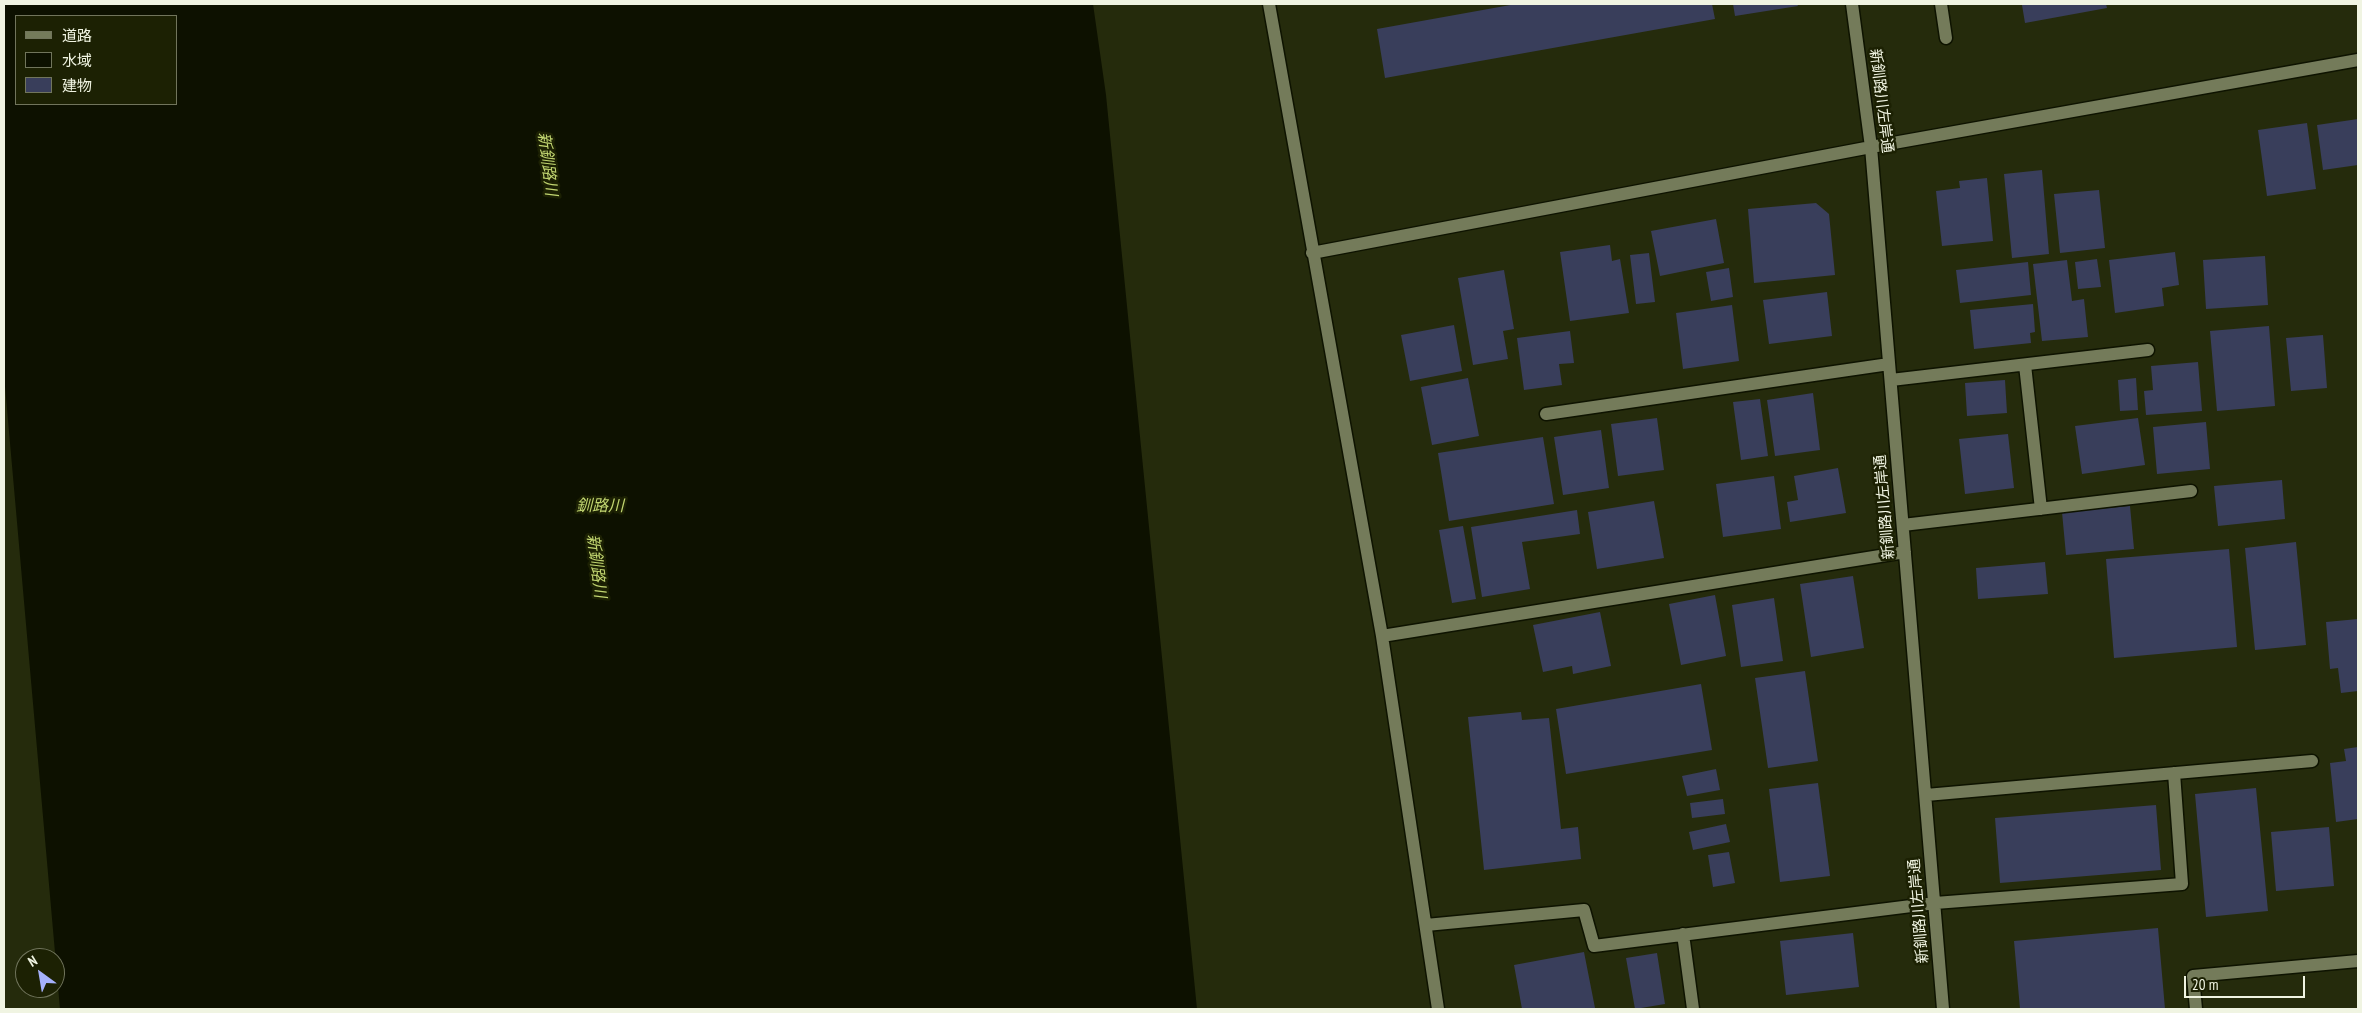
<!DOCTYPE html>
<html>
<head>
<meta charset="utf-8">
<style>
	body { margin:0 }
	#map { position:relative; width:2362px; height:1013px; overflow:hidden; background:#252b0c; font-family:"PT Sans Narrow","Noto Sans JP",sans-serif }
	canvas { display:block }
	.frame { position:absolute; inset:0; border:5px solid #f0f4e2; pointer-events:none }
	.legend { position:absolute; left:15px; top:15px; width:162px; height:90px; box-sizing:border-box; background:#1c2103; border:1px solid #71755c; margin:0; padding:6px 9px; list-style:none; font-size:15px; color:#f0f4e2 }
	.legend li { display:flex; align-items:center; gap:10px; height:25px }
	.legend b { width:25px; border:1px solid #71755c }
	.north { position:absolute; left:15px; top:948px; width:50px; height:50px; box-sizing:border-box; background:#1c2103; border:1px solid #71755c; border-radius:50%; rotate:328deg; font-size:14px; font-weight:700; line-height:20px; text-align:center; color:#f0f4e2 }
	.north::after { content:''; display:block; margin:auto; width:18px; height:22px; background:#a5b1fc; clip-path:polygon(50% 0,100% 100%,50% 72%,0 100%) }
	.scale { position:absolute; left:2184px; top:976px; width:121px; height:22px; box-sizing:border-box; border:2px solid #f0f4e2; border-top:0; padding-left:6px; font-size:15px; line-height:18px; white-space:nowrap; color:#f0f4e2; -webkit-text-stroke:4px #1c2103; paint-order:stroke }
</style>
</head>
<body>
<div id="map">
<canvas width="2362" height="1013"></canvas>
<div class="frame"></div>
<ul class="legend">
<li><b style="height:6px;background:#747b5a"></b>道路</li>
<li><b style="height:14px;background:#0d1100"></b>水域</li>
<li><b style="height:14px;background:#393e5b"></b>建物</li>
</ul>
<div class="north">N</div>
<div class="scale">20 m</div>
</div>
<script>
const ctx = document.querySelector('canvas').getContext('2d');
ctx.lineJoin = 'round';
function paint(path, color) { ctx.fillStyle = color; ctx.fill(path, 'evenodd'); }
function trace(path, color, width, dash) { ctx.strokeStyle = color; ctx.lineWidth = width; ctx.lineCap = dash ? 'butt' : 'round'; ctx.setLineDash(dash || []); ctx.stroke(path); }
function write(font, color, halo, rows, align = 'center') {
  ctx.font = font + ' "PT Sans Narrow","Noto Sans JP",sans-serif'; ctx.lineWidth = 5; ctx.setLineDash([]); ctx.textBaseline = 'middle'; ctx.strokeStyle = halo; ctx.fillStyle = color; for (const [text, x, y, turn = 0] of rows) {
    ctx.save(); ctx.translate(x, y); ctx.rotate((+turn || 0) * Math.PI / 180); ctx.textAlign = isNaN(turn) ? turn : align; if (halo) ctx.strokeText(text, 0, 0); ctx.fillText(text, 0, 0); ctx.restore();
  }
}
const water = new Path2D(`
	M4,4H1093L1106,95L1197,1009H60L4,375ZM16,16H176V104H16Z`);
const building = new Path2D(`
	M1516,4H1712L1715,19L1385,78L1377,29Z
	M1733,4H1797L1798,6L1735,16Z
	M2026,4H2106L2107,8L2025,23L2022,5Z
	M2358,119V165L2323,170L2317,125Z
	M2307,123L2316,189L2267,196L2258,130Z
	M2042,170L2049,254L2012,258L2004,174Z
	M1987,178L1993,241L1942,246L1936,191L1960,188L1959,181Z
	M2099,190L2105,248L2060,253L2054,194Z
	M1816,203L1829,214L1835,275L1754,283L1748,209Z
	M1716,219L1724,263L1660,276L1651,231Z
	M1610,245L1612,261L1620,259L1629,313L1570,321L1560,252Z
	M2175,252L2179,285L2162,288L2164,306L2115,313L2109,260Z
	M1649,253L1655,302L1636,304L1630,255Z
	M2265,256L2268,305L2206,309L2203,260Z
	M2097,259L2101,287L2078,289L2075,262Z
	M2067,260L2072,301L2084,299L2088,337L2042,341L2033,264Z
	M2028,262L2031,295L1960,303L1956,270Z
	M1729,268L1733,297L1711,301L1706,272Z
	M1504,270L1514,329L1503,331L1508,359L1473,365L1458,278Z
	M1827,292L1832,336L1769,344L1763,300Z
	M2033,304L2035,332L2030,333L2031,343L1974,349L1970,310Z
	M1732,305L1739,361L1683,369L1676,313Z
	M1454,325L1462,371L1410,381L1401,335Z
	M2269,326L2275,406L2217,411L2210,331Z
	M1570,331L1574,363L1559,364L1562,385L1524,390L1517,338Z
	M2323,335L2327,388L2291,391L2286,338Z
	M2198,362L2202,411L2146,415L2144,391L2153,390L2151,366Z
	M1468,378L1479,436L1432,445L1421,387Z
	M2136,378L2138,410L2120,411L2118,380Z
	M2005,380L2007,413L1967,416L1965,383Z
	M1813,393L1820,450L1775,456L1767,400Z
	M1760,399L1768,456L1741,460L1733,402Z
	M1657,418L1664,470L1618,476L1611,424Z
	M2138,418L2145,465L2082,474L2075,426Z
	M2206,422L2210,469L2157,474L2153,427Z
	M1601,430L1609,488L1563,495L1554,437Z
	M2008,434L2014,488L1965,494L1959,439Z
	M1543,437L1554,504L1449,521L1438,453Z
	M1838,468L1846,513L1790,522L1787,502L1798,500L1794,476Z
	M1774,476L1781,529L1723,537L1716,484Z
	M2282,480L2285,519L2218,526L2214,486Z
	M1654,501L1664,558L1597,569L1588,512Z
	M2130,506L2134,549L2066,555L2062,512Z
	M1577,510L1580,534L1522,542L1530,589L1482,597L1471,527Z
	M1463,526L1476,599L1452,603L1439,530Z
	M2296,542L2306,645L2255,650L2245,548Z
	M2229,549L2237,647L2114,658L2106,559Z
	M2045,562L2048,594L1978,599L1976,568Z
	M1853,576L1864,648L1811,657L1800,584Z
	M1715,595L1726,656L1681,665L1669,604Z
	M1774,598L1783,661L1741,667L1732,605Z
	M1600,612L1611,666L1573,674L1572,666L1543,672L1533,625Z
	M2358,619V691L2341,693L2338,668L2330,669L2326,622Z
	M1805,671L1818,761L1768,768L1755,678Z
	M1701,684L1712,750L1566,774L1556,709Z
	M1521,712L1522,720L1549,718L1561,829L1578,827L1581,859L1484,870L1468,717Z
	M2358,747V819L2336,822L2330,763L2346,761L2344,749Z
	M1716,769L1720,790L1687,796L1682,776Z
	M1818,783L1830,876L1780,882L1769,789Z
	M2256,788L2268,911L2206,917L2195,794Z
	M1723,799L1725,814L1692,818L1690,803Z
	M2156,805L2161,870L2000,883L1995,818Z
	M1726,824L1730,842L1693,850L1689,832Z
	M2329,827L2334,886L2276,891L2271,832Z
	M1729,852L1735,883L1713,887L1708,855Z
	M2158,928L2165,1009H2020L2014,941Z
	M1853,933L1859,987L1786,995L1780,941Z
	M1584,952L1595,1008L1522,1009L1514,965Z
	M1657,953L1665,1004L1635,1009L1626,958Z`);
const minor = new Path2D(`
	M1269,4L1382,636L1438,1009
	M1852,4L1871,147L1943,1009
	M1941,4L1946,38
	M1312,253L1871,147L2358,60
	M2025,365L2041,509
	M1891,380L2148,350
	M1546,414L1889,364
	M1903,525L2191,491
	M1382,636L1905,552
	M1926,795L2312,761
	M1426,925L1584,910L1594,946L1935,903L2182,884L2174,773
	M1683,934L1693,1009
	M2196,1009L2193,976L2358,961`);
const streetNames = [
	["新釧路川左岸通",1881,101,83],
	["新釧路川左岸通",1885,507,-95],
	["新釧路川左岸通",1919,911,-95]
];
const waterNames = [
	["新釧路川",547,164,83],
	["釧路川",600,506],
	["新釧路川",596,566,83]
];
paint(water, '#0d1100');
paint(building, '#393e5b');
trace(minor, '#0e1300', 15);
trace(minor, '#747b5a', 12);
write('15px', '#f0f4e2', '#1c2103', streetNames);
write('italic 16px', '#c2d671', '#1c2103', waterNames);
</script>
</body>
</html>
